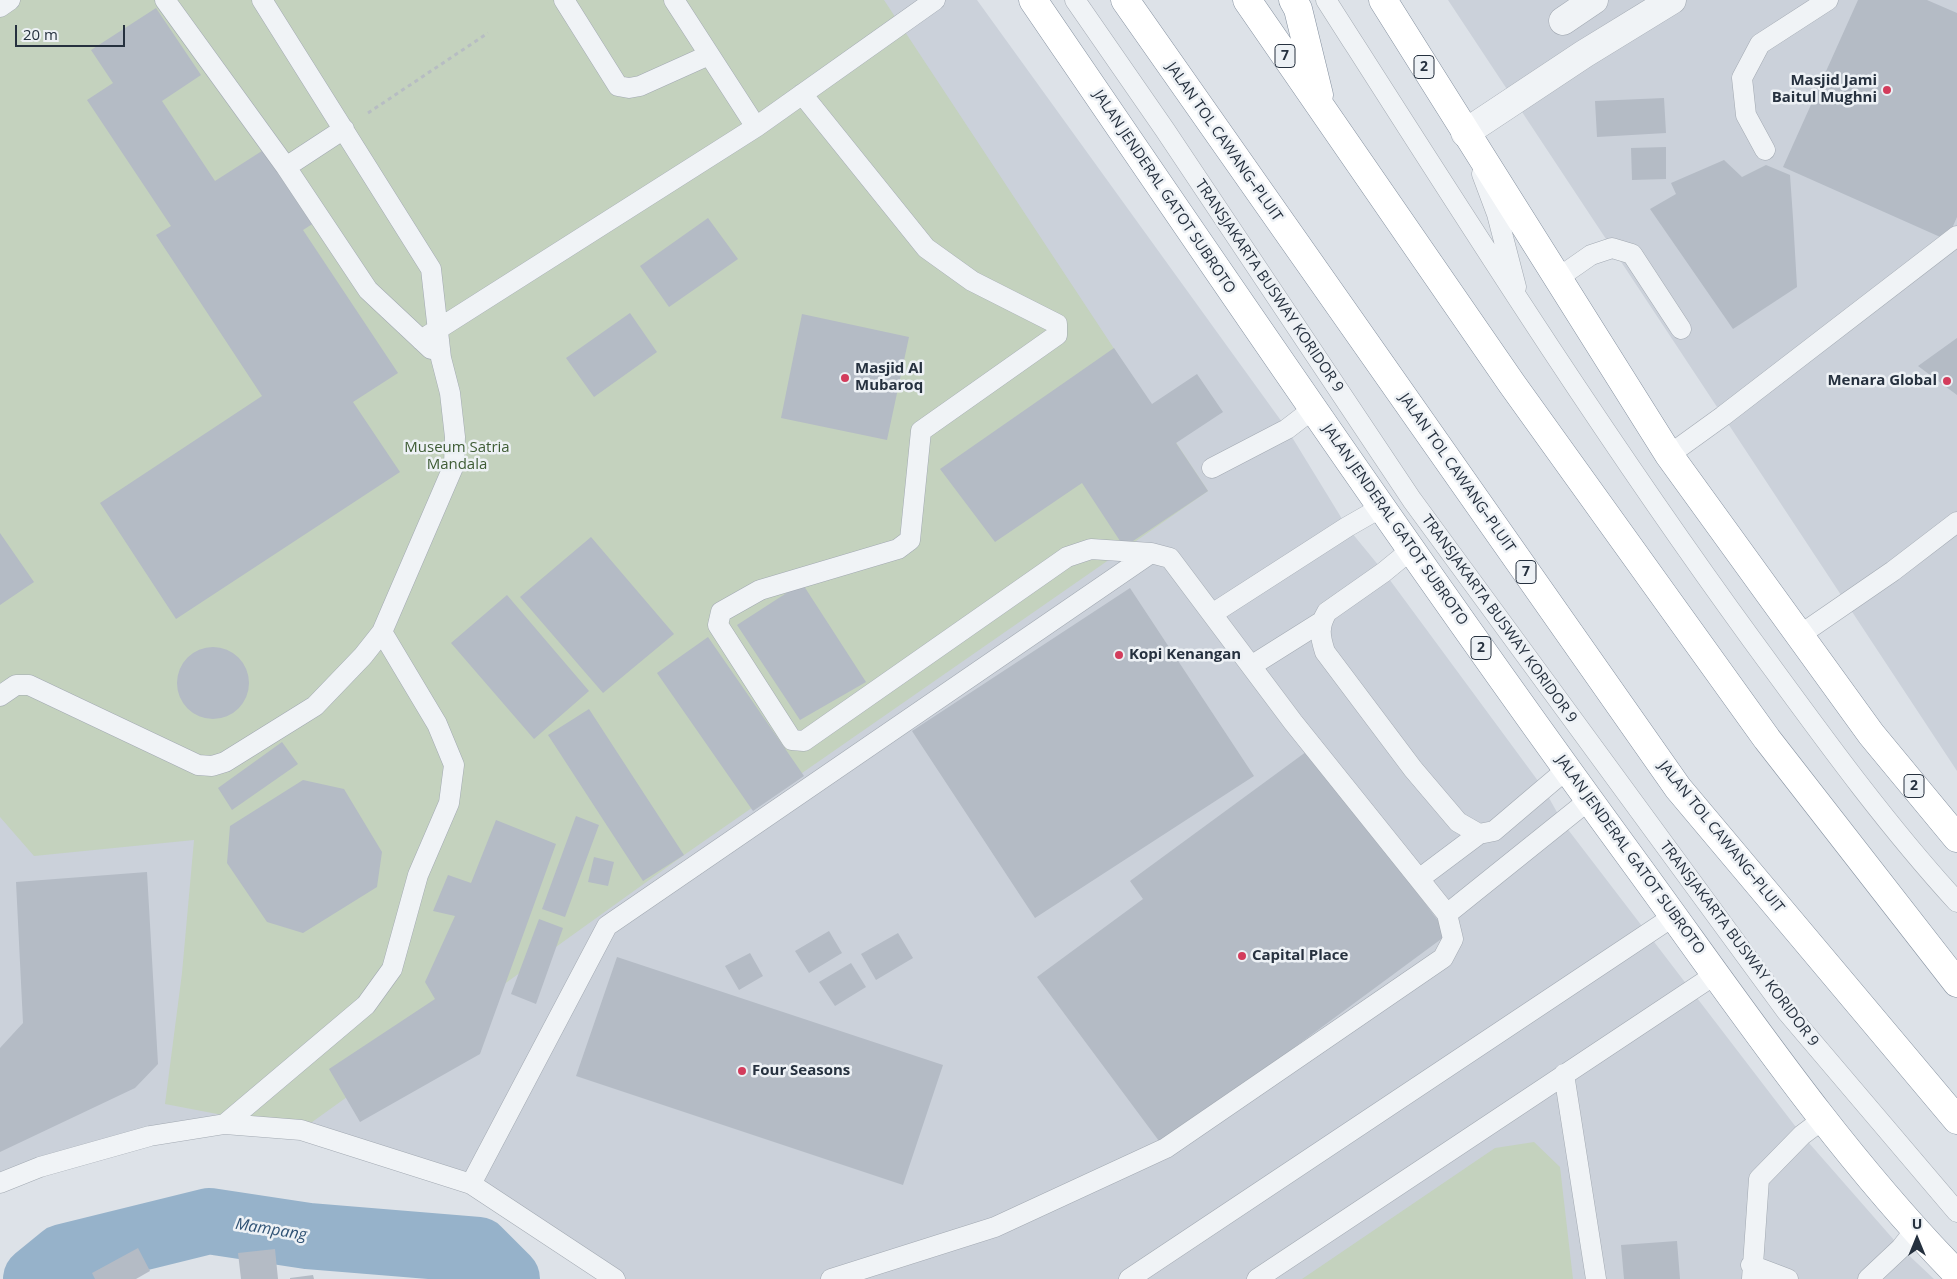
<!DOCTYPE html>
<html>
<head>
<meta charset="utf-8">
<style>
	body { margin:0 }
	#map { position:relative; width:1957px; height:1279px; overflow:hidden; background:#dde2e8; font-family:"Open Sans",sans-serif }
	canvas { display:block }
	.north { position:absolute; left:1892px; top:1214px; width:50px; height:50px; -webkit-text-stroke:4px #edf1f5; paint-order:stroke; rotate:0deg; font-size:14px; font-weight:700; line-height:20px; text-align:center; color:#26313f }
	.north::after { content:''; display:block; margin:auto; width:18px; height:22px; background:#26313f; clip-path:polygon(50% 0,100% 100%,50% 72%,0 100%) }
	.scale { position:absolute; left:15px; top:25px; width:110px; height:22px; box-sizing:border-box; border:2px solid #26313f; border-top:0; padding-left:6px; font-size:15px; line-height:18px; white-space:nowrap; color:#26313f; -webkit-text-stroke:4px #edf1f5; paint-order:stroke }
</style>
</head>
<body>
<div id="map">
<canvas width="1957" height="1279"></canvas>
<div class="north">U</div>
<div class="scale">20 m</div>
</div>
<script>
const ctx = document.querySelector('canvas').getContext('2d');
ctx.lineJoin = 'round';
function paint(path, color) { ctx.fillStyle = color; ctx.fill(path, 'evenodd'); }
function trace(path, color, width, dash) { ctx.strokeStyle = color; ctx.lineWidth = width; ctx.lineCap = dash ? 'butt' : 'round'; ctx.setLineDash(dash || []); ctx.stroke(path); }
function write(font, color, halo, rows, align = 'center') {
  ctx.font = font + ' "Open Sans",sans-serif'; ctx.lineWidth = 5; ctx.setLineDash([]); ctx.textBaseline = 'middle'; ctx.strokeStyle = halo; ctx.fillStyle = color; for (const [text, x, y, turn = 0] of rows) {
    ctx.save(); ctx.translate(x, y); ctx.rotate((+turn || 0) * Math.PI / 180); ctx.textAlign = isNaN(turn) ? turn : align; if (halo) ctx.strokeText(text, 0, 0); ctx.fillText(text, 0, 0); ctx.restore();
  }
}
const built = new Path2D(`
	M0,0H977L1287,429L1347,527L1384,572L1544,789L1563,823L1802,1135L1901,1248L1934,1279H614L468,1183L301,1130L226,1124L0,1182Z
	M1448,0H1957V771L1723,416Z`);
const green = new Path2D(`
	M0,0H884L1208,491L684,855L301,1130L165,1104L182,973L194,840L34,856L0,817Z
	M1534,1142L1560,1167L1573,1279H1302L1495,1148Z`);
const river = new Path2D(`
	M36,1279L63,1257L209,1221L308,1236L478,1250L507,1279`);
const building = new Path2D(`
	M1858,0H1927L1957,13V217L1947,240L1783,167Z
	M156,8L201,75L162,101L215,181L265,149L314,223L303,230L398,373L353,402L400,472L176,619L100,503L262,396L156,235L171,226L87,100L113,83L91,50Z
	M1664,98L1666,133L1597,137L1595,101Z
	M1666,147V179L1632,180L1631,148Z
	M1724,160L1742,177L1766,165L1790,175L1793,218L1797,287L1733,329L1650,209L1676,194L1671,183Z
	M708,218L738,259L669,307L640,266Z
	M630,313L657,352L594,397L566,358Z
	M802,314L909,337L887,440L781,418Z
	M1957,338V395L1918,366Z
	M1114,348L1152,404L1197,374L1223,412L1176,443L1208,491L1124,547L1082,483L995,542L940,469Z
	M0,533L34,582L0,605Z
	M591,537L674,634L603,693L520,597Z
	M802,583L866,682L800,720L737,625Z
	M1130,588L1254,776L1035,918L912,731Z
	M507,595L589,691L534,739L451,643Z
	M708,637L804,776L753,811L657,673Z
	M177 683a36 36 0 1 1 72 0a36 36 0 1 1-72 0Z
	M589,709L684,855L643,881L548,735Z
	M282,742L298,764L232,810L218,788Z
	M1310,749L1448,934L1162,1145L1037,977L1143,899L1130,881Z
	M303,780L344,789L382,852L377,887L303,933L267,922L227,863L230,826Z
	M576,816L599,825L565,917L542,909Z
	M496,820L556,844L480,1054L360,1122L329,1069L435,999L425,982L455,916L433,911L448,875L471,883Z
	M594,857L614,862L608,886L588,882Z
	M147,872L158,1064L135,1088L0,1152V1048L23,1023L16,882Z
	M539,919L563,928L536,1004L511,994Z
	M829,931L842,953L809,973L795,951Z
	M898,933L913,958L876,980L861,954Z
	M750,953L763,976L739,990L725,966Z
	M617,957L943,1065L903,1185L576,1076Z
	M851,963L866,987L835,1006L819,982Z
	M1677,1241L1680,1279H1624L1621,1245Z
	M138,1248L150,1271L136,1279H95L92,1273Z
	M275,1249L278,1279H241L238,1253Z
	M313,1275L314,1279H290V1278Z`);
const path = new Path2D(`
	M368,113L488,33`);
const service = new Path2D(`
	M165,0L286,167L368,290L431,349
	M564,0L618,86L629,88L640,86L709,55
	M674,0L756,127
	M1075,0L1165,130L1412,500L1787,1012L1957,1212
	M1326,0C1464,216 1601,433 1752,640C1818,730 1882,820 1957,902
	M0,7L10,0
	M802,94L926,248L972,281L1057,324V335L921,431L910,540L898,549L760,590L721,612L718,625L792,740L804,741L1067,557L1091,549L1151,553L1170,558L1293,722L1419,879
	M1765,150L1746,115L1742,78L1760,44L1828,0
	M286,167L344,129
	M1482,174L1497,214L1516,287
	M1558,278L1591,255L1612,248L1632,254L1681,329
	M421,340L756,127L935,0
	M1669,455L1723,416L1957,236
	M1212,468L1287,429L1313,409
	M1412,549L1384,572L1327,612C1318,627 1320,636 1325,652L1413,769L1458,822L1479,834L1494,831L1567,769
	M1212,614L1347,527L1382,507
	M1800,635L1893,571L1957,522
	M1251,666L1321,622
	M0,696L16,685H29L198,765L212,766L225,762L315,706L363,656L382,632L454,465L455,437L450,393L441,358L431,269L262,0
	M1447,914L1589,800
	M1564,1074L1596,1279
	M225,1124L366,1005L392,969L418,875L449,803L454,765L437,724L382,632
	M0,1183L40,1167L150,1136L225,1124L301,1130L471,1184L615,1279
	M471,1184L607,926L1151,553
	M1751,1265L1788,1279
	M831,1279L995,1227L1166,1148L1443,958L1453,939L1447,914L1419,879L1479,834
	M1129,1279L1674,916
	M1257,1279L1716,974
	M1752,1279L1759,1179L1802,1135L1822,1120
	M1868,1279L1901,1248L1915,1230`);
const minor = new Path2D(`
	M1563,21L1594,0
	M1465,133L1584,54L1672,0`);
const trunk = new Path2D(`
	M1033,0C1231,290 1428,580 1635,863C1738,1004 1835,1149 1957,1274
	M1383,0L1669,455L1871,734L1957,838`);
const motorway = new Path2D(`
	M1125,0L1678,788L1957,1120
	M1247,0L1512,384L1767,739L1957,983
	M1293,0L1298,9L1319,95`);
const markers = [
	[1887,90,5,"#d33c5c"],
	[845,378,5,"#d33c5c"],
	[1947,381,5,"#d33c5c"],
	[1119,655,5,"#d33c5c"],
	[1242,956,5,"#d33c5c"],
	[742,1071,5,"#d33c5c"]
];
const shields = [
	[1285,56,20],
	[1424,67,20],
	[1526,572,20],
	[1481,648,20],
	[1914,786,20]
];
const shieldNames = [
	["7",1285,56],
	["2",1424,67],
	["7",1526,572],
	["2",1481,648],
	["2",1914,786]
];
const poiNames = [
	["Masjid Jami",1877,81,"right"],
	["Baitul Mughni",1877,98,"right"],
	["Masjid Al",855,369],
	["Mubaroq",855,386],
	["Menara Global",1937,381,"right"],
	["Kopi Kenangan",1129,655],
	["Capital Place",1252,956],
	["Four Seasons",752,1071]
];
const streetNames = [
	["JALAN TOL CAWANG–PLUIT",1224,142,55],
	["JALAN JENDERAL GATOT SUBROTO",1164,192,56],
	["TRANSJAKARTA BUSWAY KORIDOR 9",1269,286,56],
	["JALAN TOL CAWANG–PLUIT",1457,473,55],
	["JALAN JENDERAL GATOT SUBROTO",1395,525,55],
	["TRANSJAKARTA BUSWAY KORIDOR 9",1499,619,54],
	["JALAN TOL CAWANG–PLUIT",1721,837,51],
	["JALAN JENDERAL GATOT SUBROTO",1630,855,54],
	["TRANSJAKARTA BUSWAY KORIDOR 9",1739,944,53]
];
const parkNames = [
	["Museum Satria",457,448],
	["Mandala",457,465]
];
const waterNames = [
	["Mampang",271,1230,9]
];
paint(built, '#cbd1da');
paint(green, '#c4d2be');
trace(river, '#96b2ca', 66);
paint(building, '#b4bbc5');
trace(service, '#a2a9b2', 21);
trace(minor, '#a2a9b2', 29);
trace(trunk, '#84909f', 29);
trace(motorway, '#84909f', 29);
trace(path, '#b7bdc3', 3, [4, 4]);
trace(service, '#f0f3f6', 20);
trace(minor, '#f0f3f6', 28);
trace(trunk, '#fff', 28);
trace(motorway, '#fff', 28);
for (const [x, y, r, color] of markers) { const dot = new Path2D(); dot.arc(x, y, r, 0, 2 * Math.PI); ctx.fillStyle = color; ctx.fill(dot); trace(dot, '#edf1f5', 2); }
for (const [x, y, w] of shields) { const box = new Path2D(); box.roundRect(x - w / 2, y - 11.5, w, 23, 4); ctx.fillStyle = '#edf1f5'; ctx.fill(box); trace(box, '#26313f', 1); }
write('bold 14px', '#26313f', null, shieldNames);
write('bold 15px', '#26313f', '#edf1f5', poiNames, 'left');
write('15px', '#26313f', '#edf1f5', streetNames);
write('15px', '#3d5b33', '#edf1f5', parkNames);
write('italic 16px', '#2f5274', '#edf1f5', waterNames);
</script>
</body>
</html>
